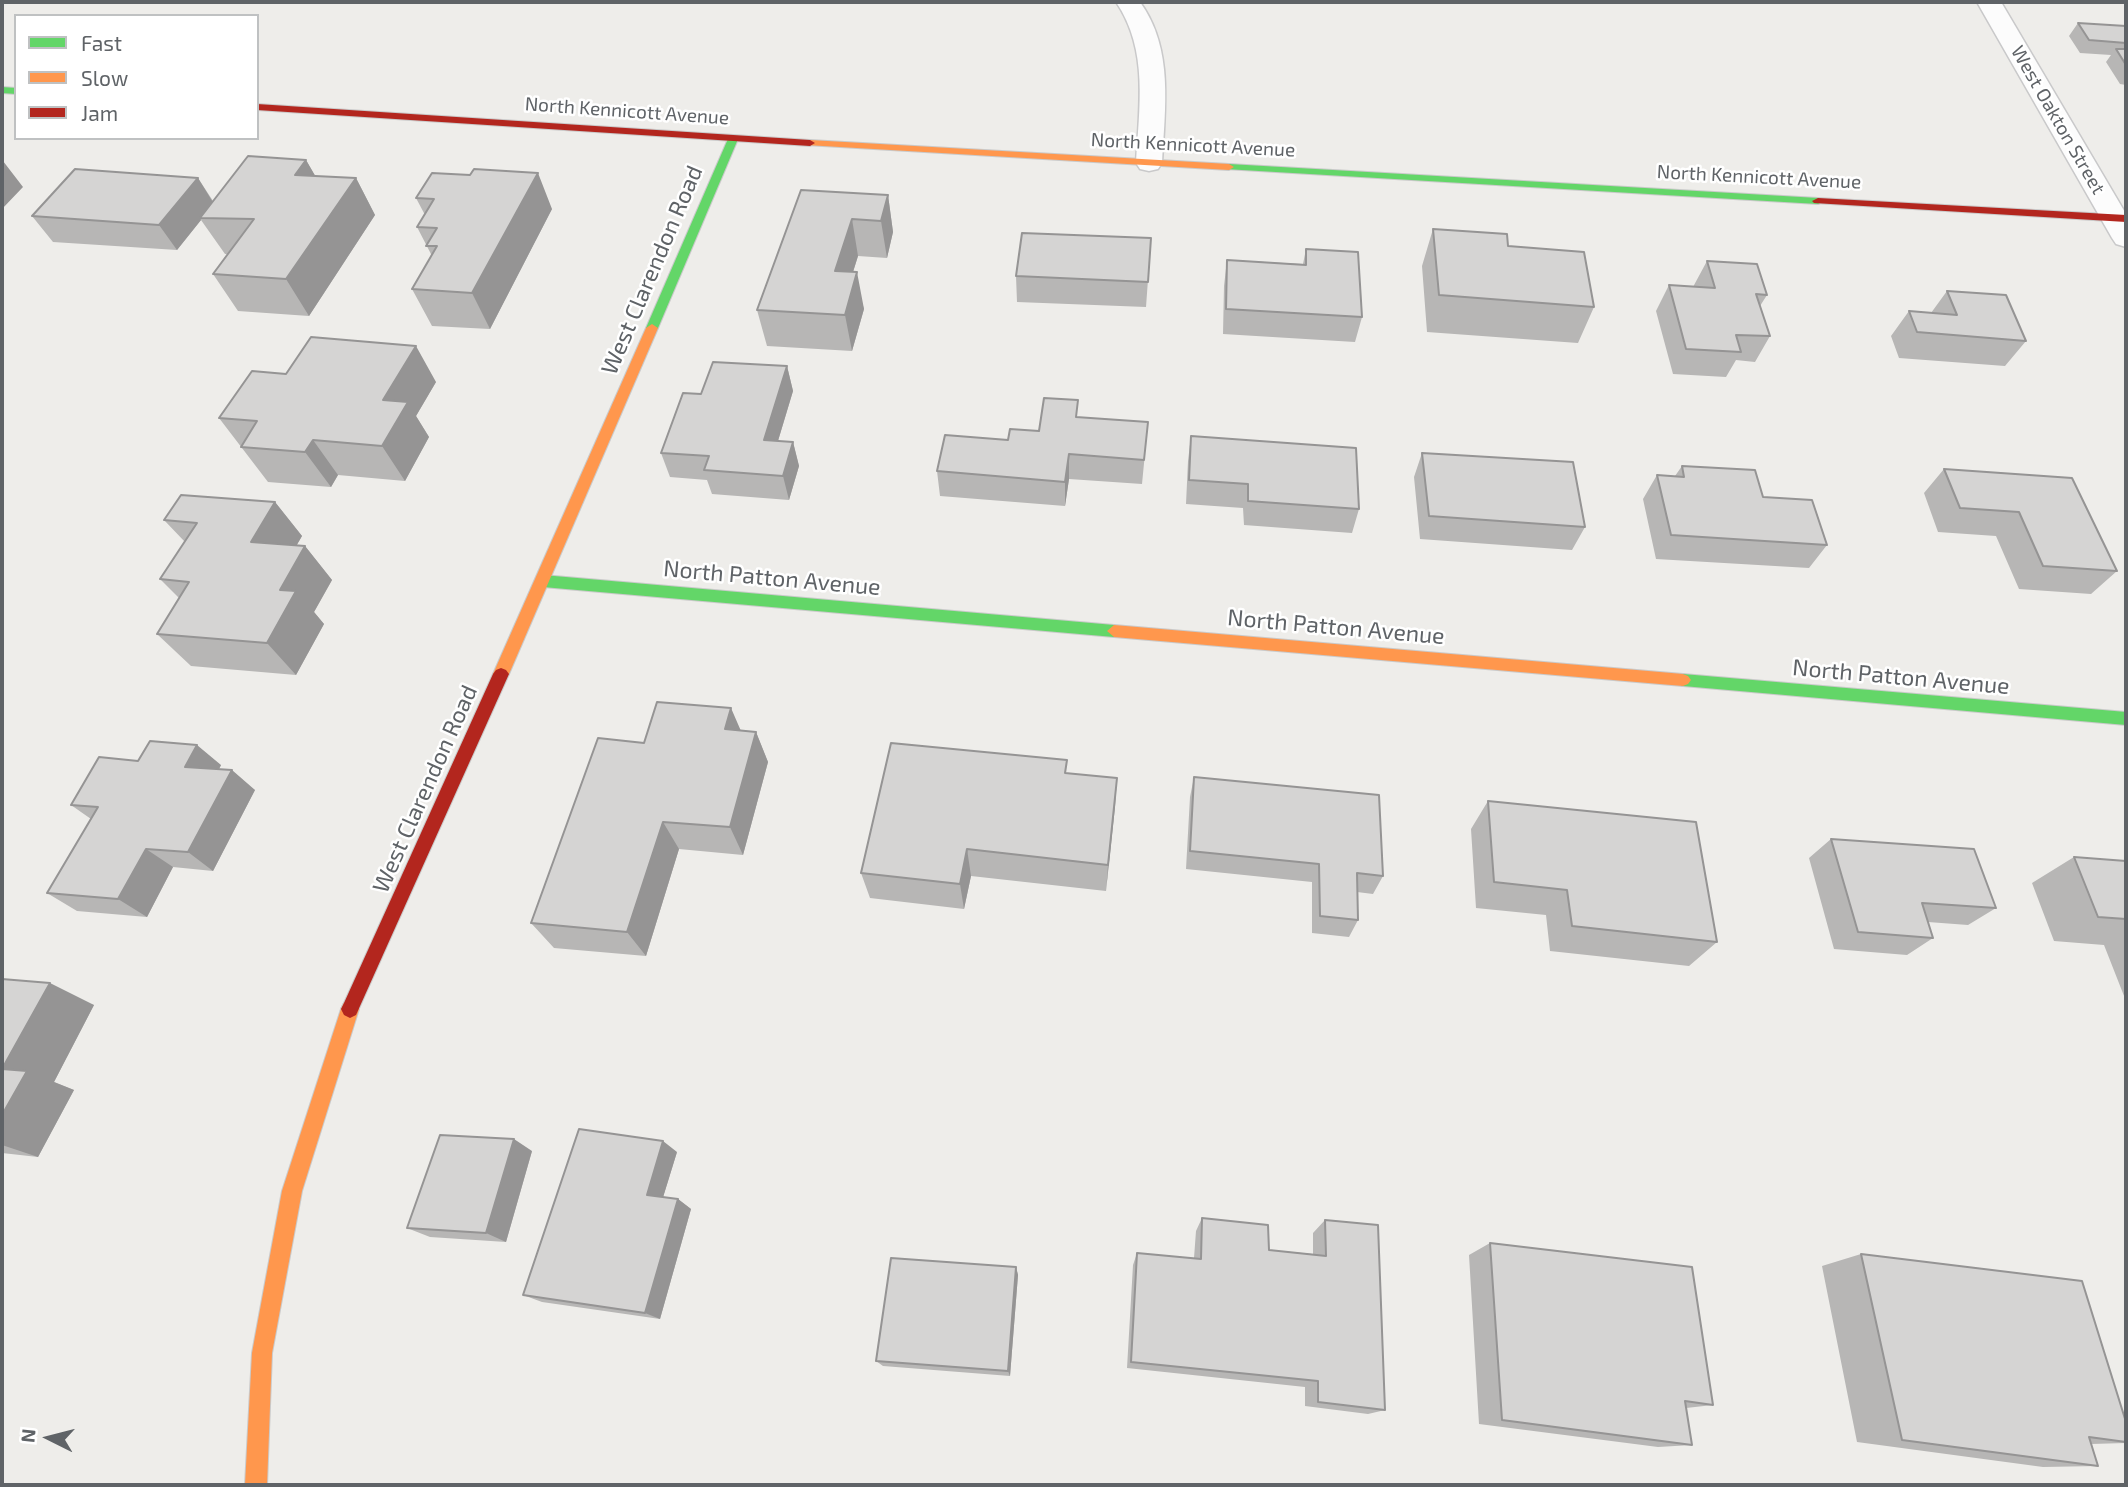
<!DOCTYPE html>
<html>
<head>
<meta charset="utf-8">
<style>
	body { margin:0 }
	#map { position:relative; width:2128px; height:1487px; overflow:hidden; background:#eeedea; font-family:"Exo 2",sans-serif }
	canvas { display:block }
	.frame { position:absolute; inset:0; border:4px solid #5f6367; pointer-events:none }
	.legend { position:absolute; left:14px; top:14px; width:245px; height:126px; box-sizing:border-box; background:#fff; border:2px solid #bfc1c2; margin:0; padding:9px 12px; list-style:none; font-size:21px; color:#5f6367 }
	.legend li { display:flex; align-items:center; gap:14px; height:35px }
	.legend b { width:35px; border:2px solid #bfc1c2 }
	.north { position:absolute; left:14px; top:1403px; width:70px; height:70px; -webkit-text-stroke:5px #fff; paint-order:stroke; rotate:276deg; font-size:19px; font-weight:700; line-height:28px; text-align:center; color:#5f6367 }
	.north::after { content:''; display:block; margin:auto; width:24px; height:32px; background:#5f6367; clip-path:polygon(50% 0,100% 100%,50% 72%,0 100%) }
</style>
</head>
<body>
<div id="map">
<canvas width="2128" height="1487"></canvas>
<div class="frame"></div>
<ul class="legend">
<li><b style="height:9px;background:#63d668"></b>Fast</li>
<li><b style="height:9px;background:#ff974d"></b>Slow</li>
<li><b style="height:9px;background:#b3261e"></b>Jam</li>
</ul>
<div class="north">N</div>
</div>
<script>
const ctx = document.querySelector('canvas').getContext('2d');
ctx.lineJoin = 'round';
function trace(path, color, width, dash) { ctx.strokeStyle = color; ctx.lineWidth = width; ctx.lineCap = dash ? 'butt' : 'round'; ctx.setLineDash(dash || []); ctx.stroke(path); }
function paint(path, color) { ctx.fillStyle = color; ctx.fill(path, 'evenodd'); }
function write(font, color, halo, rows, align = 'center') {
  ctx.font = font + ' "Exo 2",sans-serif'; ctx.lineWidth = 5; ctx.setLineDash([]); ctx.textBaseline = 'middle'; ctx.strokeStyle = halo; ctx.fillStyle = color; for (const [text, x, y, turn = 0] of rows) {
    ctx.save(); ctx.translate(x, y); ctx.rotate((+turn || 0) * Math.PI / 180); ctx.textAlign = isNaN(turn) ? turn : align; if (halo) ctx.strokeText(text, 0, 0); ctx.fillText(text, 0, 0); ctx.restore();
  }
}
const street = new Path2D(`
	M1116,2H1140C1174,49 1165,108 1162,163L1158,169L1149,171L1140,169L1136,163C1139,108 1149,50 1116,2Z
	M1977,2H2001L2126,214V247L2116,244L2112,238Z`);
const fast = new Path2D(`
	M2,87L16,88V94L2,93Z
	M733,136L738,139L658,328L652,332L648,331L646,328L728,139Z
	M1229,164L1818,198L1824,201L1818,204L1225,169L1224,167Z
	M543,575L1114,625L1121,631L1114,637L543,587L536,581Z
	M1683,674L2126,712V725L1683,686L1678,684L1675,680L1678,676Z`);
const slow = new Path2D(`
	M810,140L1229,164L1234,167L1229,170L806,145L805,143Z
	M652,324L658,328L509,674L506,678H496L493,674L646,328Z
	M1114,625L1683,674L1688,676L1691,680L1688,684L1683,686L1114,637L1107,631Z
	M350,1000L356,1003L359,1009L302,1191L272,1353L267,1485H245L252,1353L282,1191L341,1009L344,1003Z`);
const jam = new Path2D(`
	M257,104L810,140L815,143L810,146L257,110Z
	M1818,198L2126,215V222L1814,203L1812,201Z
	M501,668L506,670L509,674L356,1015L350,1018L344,1015L341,1009L344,1003L493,674L496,670Z`);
const wall = new Path2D(`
	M2078,23L2126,26V85L2120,84L2106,62L2111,55L2080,53L2069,36Z
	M306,160L315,176L356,178L375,215L309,316L238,311L213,274L227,254H225L201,220L177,250L53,242L32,216L198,178L213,201Z
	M432,173L552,209L490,329L432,326L412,289L432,256L417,227L425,215L416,198Z
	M801,190L888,195L893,232L887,258L858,256L853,272L864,309L852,351L767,346L757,310Z
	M1433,229L1508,246L1594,307L1578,343L1427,332L1422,266Z
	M1151,238L1146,307L1017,302L1016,276Z
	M1306,249L1362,317L1355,342L1223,334L1224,286L1227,260L1303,264Z
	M1707,261L1767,295L1760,306L1770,336L1755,362L1736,360L1726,377L1673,374L1656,311L1669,285L1693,287Z
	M1947,291L2026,341L2005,366L1899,358L1891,336L1909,311L1931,313Z
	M787,366L793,391L778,441L793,442L799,466L789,500L712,494L707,480L670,477L661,453L701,394Z
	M286,374L436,382L416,416L429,437L405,481L338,475L331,487L268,482L219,418Z
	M1078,417L1148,422L1142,484L1069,479L1065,506L940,496L937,471L1008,440L1039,431Z
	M1191,436L1359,509L1352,533L1244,525L1243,508L1186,504L1188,461Z
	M1422,453L1585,527L1572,550L1420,539L1414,477Z
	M1682,466L1763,497L1827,545L1809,568L1656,559L1643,499L1657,475L1675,476Z
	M1944,469L2072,478L2117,571L2091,594L2019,589L1996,536L1938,532L1924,493Z
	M275,502L302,536L296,546H305L332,580L314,612L324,624L296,675L191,666L157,634L179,598L160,579L185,542L164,520Z
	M741,731L756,732L768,762L743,855L679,849L646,956L554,948L531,923L644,743Z
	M138,761L221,765L219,769L255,790L213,871L173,867L147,917L77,911L47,893L91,819L71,805Z
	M1066,773L1117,778L1106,891L971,876L964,909L870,898L861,873Z
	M1194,777L1383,876L1373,894L1357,892L1358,920L1349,937L1312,933V882L1186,869L1190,797Z
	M1488,801L1717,942L1689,966L1550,951L1546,915L1476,908L1471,829Z
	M1831,839L1996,908L1968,925L1928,922L1933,938L1907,955L1834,949L1809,858Z
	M2074,857L2126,861V1001L2104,945L2054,941L2032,883Z
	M2,979L94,1005L54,1082L74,1090L38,1157L2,1153Z
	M532,1151L506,1242L430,1237L407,1228Z
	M677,1152L663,1197L678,1199L691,1209L660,1319L542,1302L523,1295Z
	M1202,1218L1269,1250L1313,1254V1233L1325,1220L1385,1410L1368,1414L1305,1406V1387L1127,1368L1133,1265L1137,1253L1194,1258L1196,1231Z
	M1490,1243L1713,1405L1686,1408L1692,1445L1658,1447L1479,1424L1469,1255Z
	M1861,1254L2126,1422V1443L2091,1444L2098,1466L2043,1467L1857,1442L1822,1266Z
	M1016,1267L1018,1275L1010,1376L883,1366L876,1361Z`);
const shadedWall = new Path2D(`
	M306,160L327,196L295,175Z
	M3,161L23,187L2,209V163Z
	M538,173L552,209L490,329L472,293Z
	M198,178L214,204L200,218L201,220L177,250L159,225Z
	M356,178L375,215L309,316L286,279Z
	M888,195L893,232L887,258L881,221Z
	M852,219L858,256L842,307L835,271Z
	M857,272L864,309L852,351L845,315Z
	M416,346L436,382L416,416L429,437L405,481L382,446L383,400Z
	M787,366L793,391L771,464L764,440Z
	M313,440L338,475L331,487L305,452Z
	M793,442L799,466L789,500L783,476Z
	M1069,454V479L1065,506V482Z
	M275,502L302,536L279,576L251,542Z
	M305,546L332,580L314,612L324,624L296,675L267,643L280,590Z
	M731,708L744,738L725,729Z
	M756,732L768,762L743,855L730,827Z
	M197,745L221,765L210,787L185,767Z
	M232,770L255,790L213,871L188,852Z
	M1117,778L1115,807L1106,891L1108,865Z
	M663,822L679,849L646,956L627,932Z
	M146,849L173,867L147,917L118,899Z
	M967,849L971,876L964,909L960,884Z
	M50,983L94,1005L54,1082L74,1090L38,1157L2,1145V1069Z
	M514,1139L532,1151L506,1242L486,1233Z
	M663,1141L677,1152L661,1204L647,1195Z
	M678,1199L691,1209L660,1319L645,1313Z
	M1016,1267L1018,1275L1010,1376L1008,1371Z`);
const building = new Path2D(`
	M2078,23L2126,26V43L2089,40Z
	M2116,49H2126V65Z
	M248,156L306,160L295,175L356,178L286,279L213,274L254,219L200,218Z
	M75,169L198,178L159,225L32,216Z
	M474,169L538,173L472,293L412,289L437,246H426L437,228L417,227L434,199L416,198L432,173L470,175Z
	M801,190L888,195L881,221L852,219L835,271L857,272L845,315L757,310Z
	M1433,229L1507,234L1508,246L1584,252L1594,307L1439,295Z
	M1022,233L1151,238L1148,282L1016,276Z
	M1306,249L1358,252L1362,317L1226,309L1227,260L1306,265Z
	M1707,261L1757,264L1767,295L1756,294L1770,336L1736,335L1741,352L1686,349L1669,285L1715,288Z
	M1947,291L2006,295L2026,341L1917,332L1909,311L1957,315Z
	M311,337L416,346L383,400L408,402L382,446L313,440L305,452L241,447L257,421L219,418L252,371L286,374Z
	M713,362L787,366L764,440L793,442L783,476L704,470L709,456L661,453L683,393L701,394Z
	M1044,398L1078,400L1076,417L1148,422L1144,460L1069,454L1065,482L937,471L945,435L1008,440L1010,429L1039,431Z
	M1191,436L1356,448L1359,509L1248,501V484L1189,480Z
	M1422,453L1573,462L1585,527L1429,516Z
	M1682,466L1755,470L1763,497L1812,500L1827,545L1671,535L1657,475L1684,477Z
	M1944,469L2072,478L2117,571L2043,566L2019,512L1960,508Z
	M181,495L275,502L251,542L305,546L280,590L296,591L267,643L157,634L189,582L160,579L197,523L164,520Z
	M657,702L731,708L725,729L756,732L730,827L663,822L627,932L531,923L598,738L644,743Z
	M150,741L197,745L185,767L232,770L188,852L146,849L118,899L47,893L98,807L71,805L99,757L138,761Z
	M891,743L1067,760L1065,773L1117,778L1108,865L967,849L960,884L861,873Z
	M1194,777L1379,795L1383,876L1357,873L1358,920L1320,916L1319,864L1190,851Z
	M1488,801L1696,822L1717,942L1572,926L1567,890L1494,882Z
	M1831,839L1974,849L1996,908L1922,903L1933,938L1858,932Z
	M2074,857L2126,861V919L2098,917Z
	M2,979L50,983L2,1069Z
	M2,1069L27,1071L2,1115Z
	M579,1129L663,1141L647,1195L678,1199L645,1313L523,1295Z
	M440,1135L514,1139L486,1233L407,1228Z
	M1202,1218L1268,1225L1269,1250L1326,1256L1325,1220L1378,1225L1385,1410L1318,1402V1381L1131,1362L1137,1253L1201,1259Z
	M1490,1243L1692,1267L1713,1405L1685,1401L1692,1445L1502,1420Z
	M1861,1254L2082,1281L2126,1422V1442L2089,1437L2098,1466L1902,1440Z
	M891,1258L1016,1267L1008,1371L876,1361Z`);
const farStreetnames = [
	["North Kennicott Avenue",627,111,4],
	["West Oakton Street",2058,120,60],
	["North Kennicott Avenue",1193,145,3],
	["North Kennicott Avenue",1759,177,3]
];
const streetNames = [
	["West Clarendon Road",652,270,-67],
	["North Patton Avenue",772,578,5],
	["North Patton Avenue",1336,627,5],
	["North Patton Avenue",1901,677,5],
	["West Clarendon Road",425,789,-66]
];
trace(street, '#c9c9ca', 3);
trace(fast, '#cacaca', 2);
trace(slow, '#cacaca', 2);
trace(jam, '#cacaca', 2);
paint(street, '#fcfcfc');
paint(fast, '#63d668');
paint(slow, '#ff974d');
paint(jam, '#b3261e');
paint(wall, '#b7b6b5');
paint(shadedWall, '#959494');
paint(building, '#d5d4d3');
trace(building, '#959494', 2);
write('19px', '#5f6367', '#fff', farStreetnames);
write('23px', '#5f6367', '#fff', streetNames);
</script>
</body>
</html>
